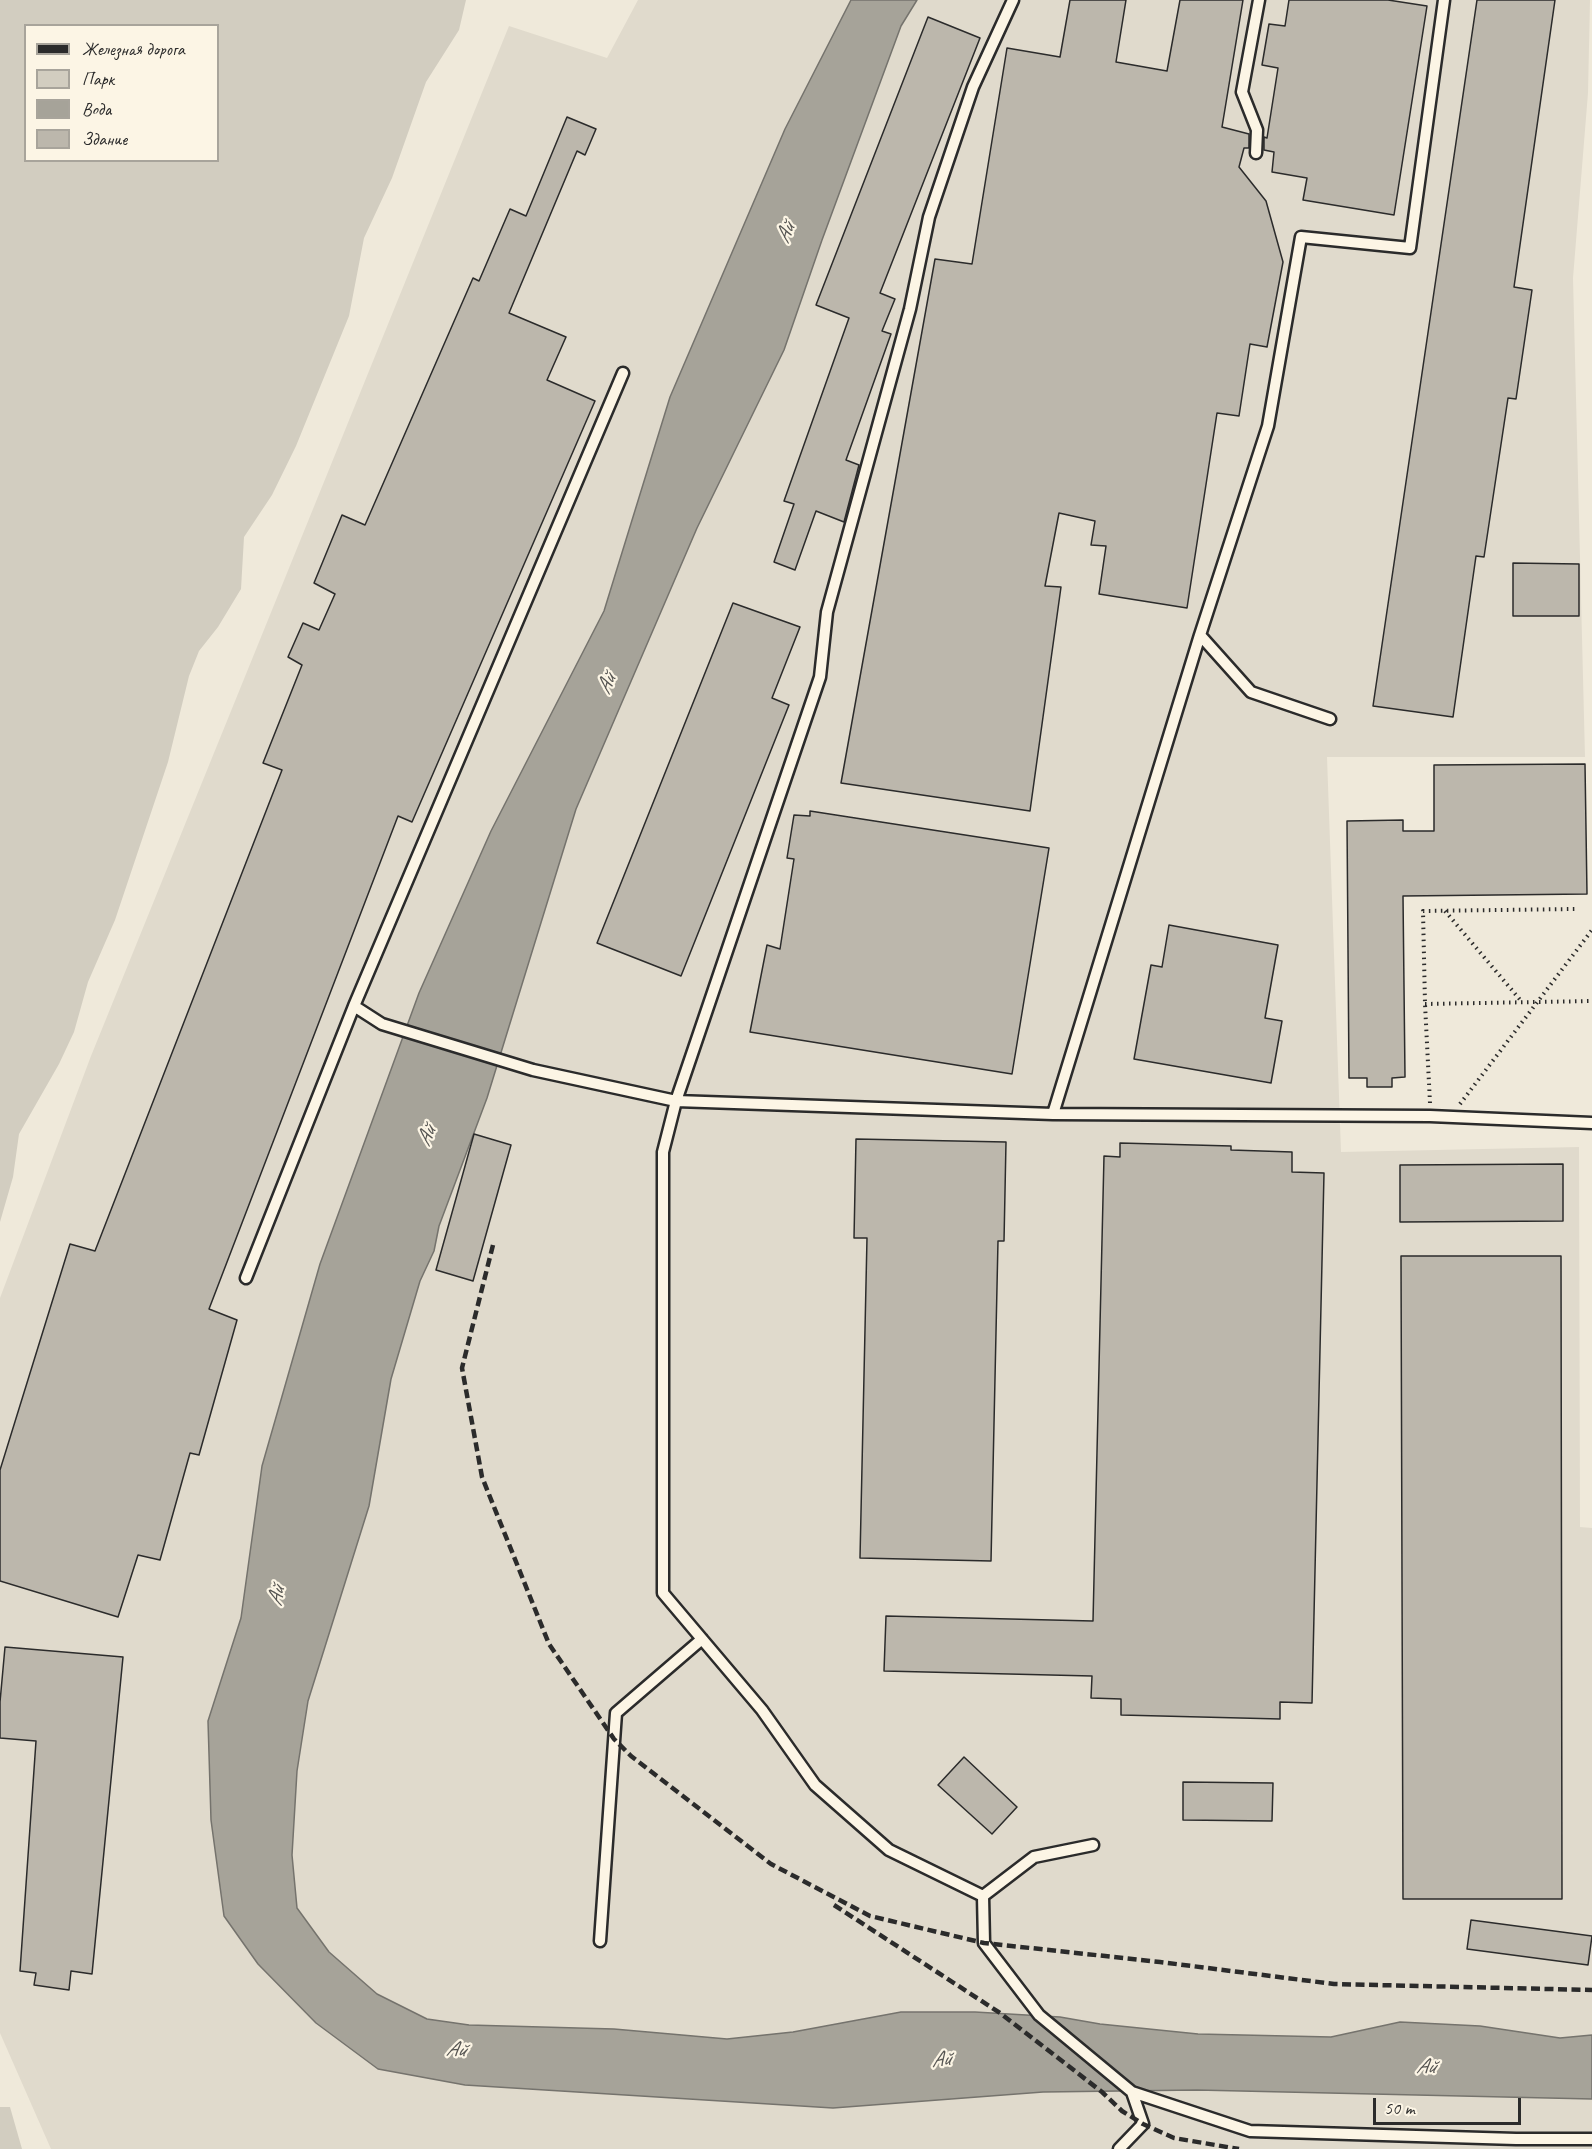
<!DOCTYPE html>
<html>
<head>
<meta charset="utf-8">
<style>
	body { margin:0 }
	#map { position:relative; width:1592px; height:2149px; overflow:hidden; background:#efe9da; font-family:Caveat,sans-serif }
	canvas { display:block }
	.legend { position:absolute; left:24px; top:24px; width:195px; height:138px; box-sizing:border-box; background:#fcf5e5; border:2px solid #a8a49b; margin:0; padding:8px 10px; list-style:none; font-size:18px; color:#2b2b2b }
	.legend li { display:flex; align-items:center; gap:12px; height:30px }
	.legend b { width:30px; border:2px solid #a8a49b }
	.scale { position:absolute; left:1373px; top:2098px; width:148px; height:27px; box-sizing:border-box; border:3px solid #2b2b2b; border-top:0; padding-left:8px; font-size:18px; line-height:21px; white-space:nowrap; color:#2b2b2b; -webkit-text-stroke:4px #fcf5e5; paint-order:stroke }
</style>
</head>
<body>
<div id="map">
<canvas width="1592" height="2149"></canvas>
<ul class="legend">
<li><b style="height:8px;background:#2b2b2b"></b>Железная дорога</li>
<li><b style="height:16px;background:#d2cdc0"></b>Парк</li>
<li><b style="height:16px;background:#a6a399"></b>Вода</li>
<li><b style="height:16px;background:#bcb7ac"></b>Здание</li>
</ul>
<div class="scale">50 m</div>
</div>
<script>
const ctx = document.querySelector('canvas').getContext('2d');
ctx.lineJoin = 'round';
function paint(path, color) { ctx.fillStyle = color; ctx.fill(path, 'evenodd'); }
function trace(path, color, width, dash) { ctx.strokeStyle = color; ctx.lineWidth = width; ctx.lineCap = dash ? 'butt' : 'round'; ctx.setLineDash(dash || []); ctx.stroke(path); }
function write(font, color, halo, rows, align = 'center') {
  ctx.font = font + ' Caveat,sans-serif'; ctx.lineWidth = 4.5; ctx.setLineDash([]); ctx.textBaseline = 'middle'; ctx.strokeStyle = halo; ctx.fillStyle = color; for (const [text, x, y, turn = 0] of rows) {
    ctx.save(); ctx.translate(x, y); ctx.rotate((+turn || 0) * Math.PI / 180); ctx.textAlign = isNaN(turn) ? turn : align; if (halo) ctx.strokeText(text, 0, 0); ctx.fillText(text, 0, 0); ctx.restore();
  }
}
const built = new Path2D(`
	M638,0H1590L1588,93L1573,278L1585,757H1327L1341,1152L1579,1147L1580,1527L1592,1528V2149H51L0,2033V1298L91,1056L509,26L607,58Z`);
const green = new Path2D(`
	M0,0H466L459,30L426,82L392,178L364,238L349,316L296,446L272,495L244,537L241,589L218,627L199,651L189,676L168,762L115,920L88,982L74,1032L59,1064L19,1134L13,1177L0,1222ZM26,26H218V160H26Z
	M0,2107H10L22,2149H0Z`);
const water = new Path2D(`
	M851,0H917L901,26L822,240L784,350L697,528L576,809L487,1098L439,1226L434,1251L420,1281L391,1379L369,1506L308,1701L297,1771L292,1855L297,1908L329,1952L377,1994L427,2019L469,2025L614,2029L727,2039L793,2032L901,2012H975L1060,2017L1100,2024L1198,2034L1331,2037L1400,2022L1480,2026L1560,2038L1592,2035V2099L1197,2090L1043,2092L833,2108L465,2085L378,2069L316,2023L258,1964L224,1916L211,1820L208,1721L241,1618L262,1466L320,1264L419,993L491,831L604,611L670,397L785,129Z`);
const building = new Path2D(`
	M1070,0H1126L1116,62L1167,71L1180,0H1243L1222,127L1249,134V148H1244L1239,167L1266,201L1283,262L1267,347L1250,344L1239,416L1217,413L1187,608L1099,594L1106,546L1091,545L1095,521L1059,513L1045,586L1061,587L1030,811L841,783L935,259L972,264L1007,48L1060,57Z
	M1289,0H1388L1427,6L1394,215L1303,200L1307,178L1272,172L1274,152L1264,150V137L1267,138L1278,68L1262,65L1269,24L1285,26Z
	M1477,0H1555L1514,287L1532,290L1516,399L1508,398L1484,557L1476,556L1453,717L1373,706Z
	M928,17L980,38L880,293L895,299L882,331L891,334L846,460L859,465L844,522L816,511L795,570L774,562L794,504L784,501L849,318L816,305Z
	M567,117L596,129L585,155L577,151L509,313L566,337L547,380L595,401L412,822L398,816L209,1309L237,1320L199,1455L190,1453L160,1560L138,1555L118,1617L0,1581V1470L70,1244L95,1251L282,770L263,763L302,665L288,657L303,623L319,630L335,594L314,583L342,515L365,525L473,278L479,281L510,209L526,216Z
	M1513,563L1579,564V616H1513Z
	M733,603L800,627L772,698L789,705L681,976L597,943Z
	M1585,764L1587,894L1403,896L1405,1077L1392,1078V1087H1367V1078H1349L1347,821L1403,820V831H1434V765Z
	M810,811L1049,848L1012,1074L750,1032L767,945L780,949L794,859L787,858L794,815L810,816Z
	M1169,925L1278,945L1265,1018L1282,1021L1271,1083L1134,1059L1151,965L1162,967Z
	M474,1134L511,1145L473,1281L436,1270Z
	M856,1139L1006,1142L1004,1241H998L991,1561L860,1558L867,1238H854Z
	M1120,1143L1231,1146V1150L1292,1152V1172L1324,1173L1312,1703L1280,1702V1719L1121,1715V1699L1091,1698L1092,1676L884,1671L886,1616L1093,1621L1104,1156L1120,1157Z
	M1563,1164V1221L1400,1222V1165Z
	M1401,1256H1561L1562,1899H1403Z
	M5,1647L123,1657L92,1974L71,1971L69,1990L34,1985L36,1973L20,1971L36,1741L0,1738V1702Z
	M964,1757L1017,1807L992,1834L938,1785Z
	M1183,1782L1273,1783L1272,1821L1183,1820Z
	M1471,1920L1592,1936L1588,1965L1467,1949Z`);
const path = new Path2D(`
	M1445,911L1522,1002
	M1425,1004L1592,1001
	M1430,1103L1425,1004L1423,911L1575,909
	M1460,1104L1592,930`);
const lane = new Path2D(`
	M1256,153L1257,130L1242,92L1259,0
	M1330,719L1251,692L1200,635L1268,426L1301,237L1410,248L1444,0
	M354,1006L382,1024L533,1070L676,1101L1053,1114L1430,1116L1592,1123
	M1053,1114L1200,635
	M246,1278L354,1006L623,373
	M1093,1845L1034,1857L983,1896L984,1943L1039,2015L1132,2092L1250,2131L1516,2139H1592
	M983,1896L889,1850L815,1785L762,1710L663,1593V1152L676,1101L820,677L827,612L910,309L929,217L973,87L1013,0
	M600,1941L616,1713L702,1639
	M1119,2149L1143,2124L1132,2092`);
const rail = new Path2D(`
	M493,1245L462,1368L482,1477L549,1644L614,1739L631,1756L771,1864L870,1916L984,1943L1160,1962L1334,1984L1592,1990
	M834,1905L1000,2013L1102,2092L1122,2111L1143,2124L1174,2138L1239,2149`);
const waterNames = [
	["Ай",786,233,-68],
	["Ай",607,684,-68],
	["Ай",427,1136,-68],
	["Ай",277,1596,-79],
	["Ай",456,2050,4],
	["Ай",941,2060,-6],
	["Ай",1426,2067,2]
];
paint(built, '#e0dacc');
paint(green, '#d2cdc0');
paint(water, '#a6a399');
trace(water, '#75736d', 1.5);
paint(building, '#bcb7ac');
trace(building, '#2b2b2b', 1.5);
trace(lane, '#2b2b2b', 15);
trace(path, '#2b2b2b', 4, [1.5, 4.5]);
trace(lane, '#fcf5e5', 10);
trace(rail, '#2b2b2b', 4.5, [9, 4.5]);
write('italic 22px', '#565552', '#fcf5e5', waterNames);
</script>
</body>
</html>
